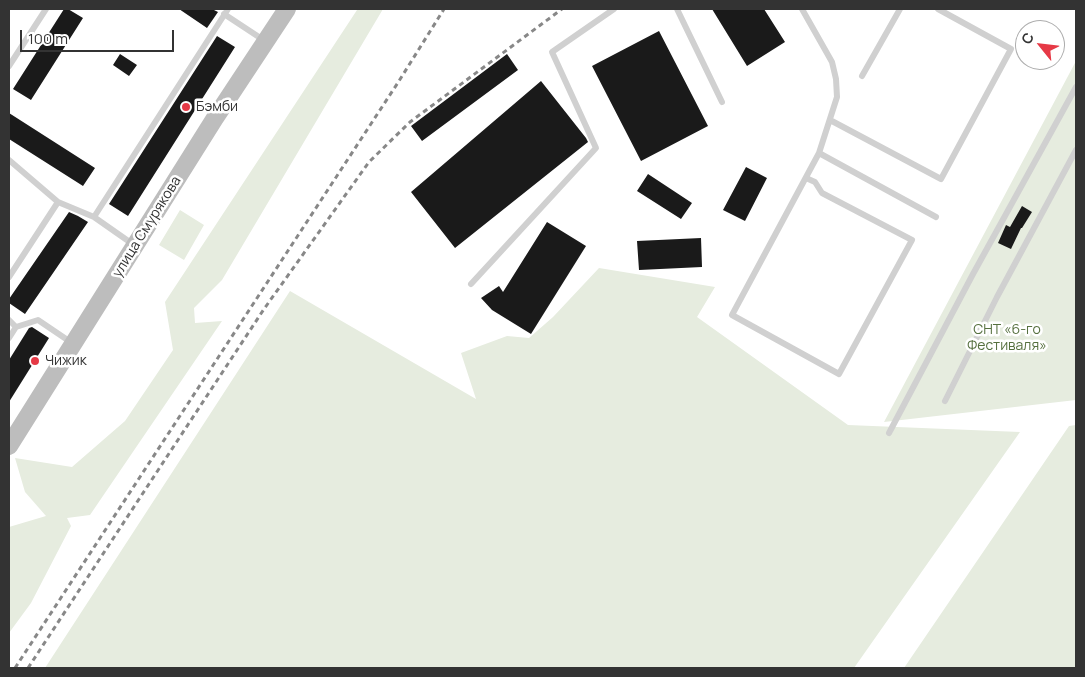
<!DOCTYPE html>
<html>
<head>
<meta charset="utf-8">
<style>
	body { margin:0 }
	#map { position:relative; width:1085px; height:677px; overflow:hidden; background:#fff; font-family:Manrope,sans-serif }
	canvas { display:block }
	.frame { position:absolute; inset:0; border:10px solid #333; pointer-events:none }
	.north { position:absolute; left:1015px; top:20px; width:50px; height:50px; box-sizing:border-box; background:#fff; border:1px solid #adadad; border-radius:50%; rotate:299deg; font-size:14px; font-weight:700; line-height:20px; text-align:center; color:#333 }
	.north::after { content:''; display:block; margin:auto; width:18px; height:22px; background:#e63946; clip-path:polygon(50% 0,100% 100%,50% 72%,0 100%) }
	.scale { position:absolute; left:20px; top:30px; width:154px; height:22px; box-sizing:border-box; border:2px solid #333; border-top:0; padding-left:6px; font-size:15px; line-height:18px; white-space:nowrap; color:#333; -webkit-text-stroke:4px #fff; paint-order:stroke }
</style>
</head>
<body>
<div id="map">
<canvas width="1085" height="677"></canvas>
<div class="frame"></div>
<div class="north">С</div>
<div class="scale">100 m</div>
</div>
<script>
const ctx = document.querySelector('canvas').getContext('2d');
ctx.lineJoin = 'round';
function paint(path, color) { ctx.fillStyle = color; ctx.fill(path, 'evenodd'); }
function trace(path, color, width, dash) { ctx.strokeStyle = color; ctx.lineWidth = width; ctx.lineCap = dash ? 'butt' : 'round'; ctx.setLineDash(dash || []); ctx.stroke(path); }
function write(font, color, halo, rows, align = 'center') {
  ctx.font = font + ' Manrope,sans-serif'; ctx.lineWidth = 5; ctx.setLineDash([]); ctx.textBaseline = 'middle'; ctx.strokeStyle = halo; ctx.fillStyle = color; for (const [text, x, y, turn = 0] of rows) {
    ctx.save(); ctx.translate(x, y); ctx.rotate((+turn || 0) * Math.PI / 180); ctx.textAlign = isNaN(turn) ? turn : align; if (halo) ctx.strokeText(text, 0, 0); ctx.fillText(text, 0, 0); ctx.restore();
  }
}
const green = new Path2D(`
	M362,9H383L222,280L194,308L195,323L222,321L90,515L67,518L71,526L31,603L9,633V527L46,516L25,492L15,458L72,467L125,421L173,350L165,302L357,10Z
	M1076,61V400L884,422Z
	M180,210L204,225L184,260L159,245Z
	M599,268L715,287L697,317L848,425L1020,432L854,668H45L290,291L476,399L461,353L507,336L529,338L553,317Z
	M1076,425V668H904L1069,426Z`);
const building = new Path2D(`
	M64,9H68L83,18L31,100L13,89Z
	M179,9H212L218,12L207,28Z
	M712,9H764L785,42L747,66Z
	M659,31L708,126L641,161L592,66Z
	M217,36L235,47L128,216L109,204Z
	M120,54L137,65L129,76L113,65Z
	M507,54L518,70L422,141L411,126Z
	M541,81L586,138L588,142L455,248L411,192Z
	M9,113L95,168L83,186L9,139Z
	M746,167L767,178L745,221L723,210Z
	M648,174L692,203L681,219L637,191Z
	M1022,206L1032,212L1022,228H1021L1011,249L998,243L1006,225L1010,227Z
	M69,212L78,216L88,222L25,314L9,303V299Z
	M547,222L586,246L531,334L492,310L481,298L499,286L503,292Z
	M701,238L702,267L639,270L637,241Z
	M32,327L49,338L9,402V360L29,328Z`);
const lane = new Path2D(`
	M677,9L722,102
	M802,9L832,62L836,79L837,97L819,153L732,315L839,374L912,240L822,193L815,182L806,178
	M224,14L265,41
	M9,66L46,9
	M862,76L900,9
	M830,120L941,179L1011,49L938,9
	M819,153L936,217
	M9,160L58,202L94,217L228,9
	M94,217L134,245
	M9,277L58,202
	M471,284L596,148L552,52L614,9
	M9,320L16,327L9,338
	M16,327L38,320L72,343
	M945,401L997,297L1076,150
	M889,433L973,274L1076,87`);
const secondary = new Path2D(`
	M9,446L215,118L287,9`);
const rail = new Path2D(`
	M15,668L399,81L444,9
	M28,668L264,309L369,162L410,122L562,9`);
const markers = [
	[186,107,5,"#e63946"],
	[35,361,5,"#e63946"]
];
const poiNames = [
	["Бэмби",196,107],
	["Чижик",45,361]
];
const streetNames = [
	["улица Смурякова",147,227,-58]
];
const parkNames = [
	["СНТ «6-го",1007,330],
	["Фестиваля»",1007,346]
];
paint(green, '#e6ecdf');
paint(building, '#1a1a1a');
trace(lane, '#d0d0d0', 6);
trace(secondary, '#bdbdbd', 18);
trace(rail, '#888', 3, [5, 4]);
for (const [x, y, r, color] of markers) { const dot = new Path2D(); dot.arc(x, y, r, 0, 2 * Math.PI); ctx.fillStyle = color; ctx.fill(dot); trace(dot, '#fff', 2); }
write('14px', '#333', '#fff', poiNames, 'left');
write('14px', '#333', '#fff', streetNames);
write('14px', '#56703f', '#fff', parkNames);
</script>
</body>
</html>
